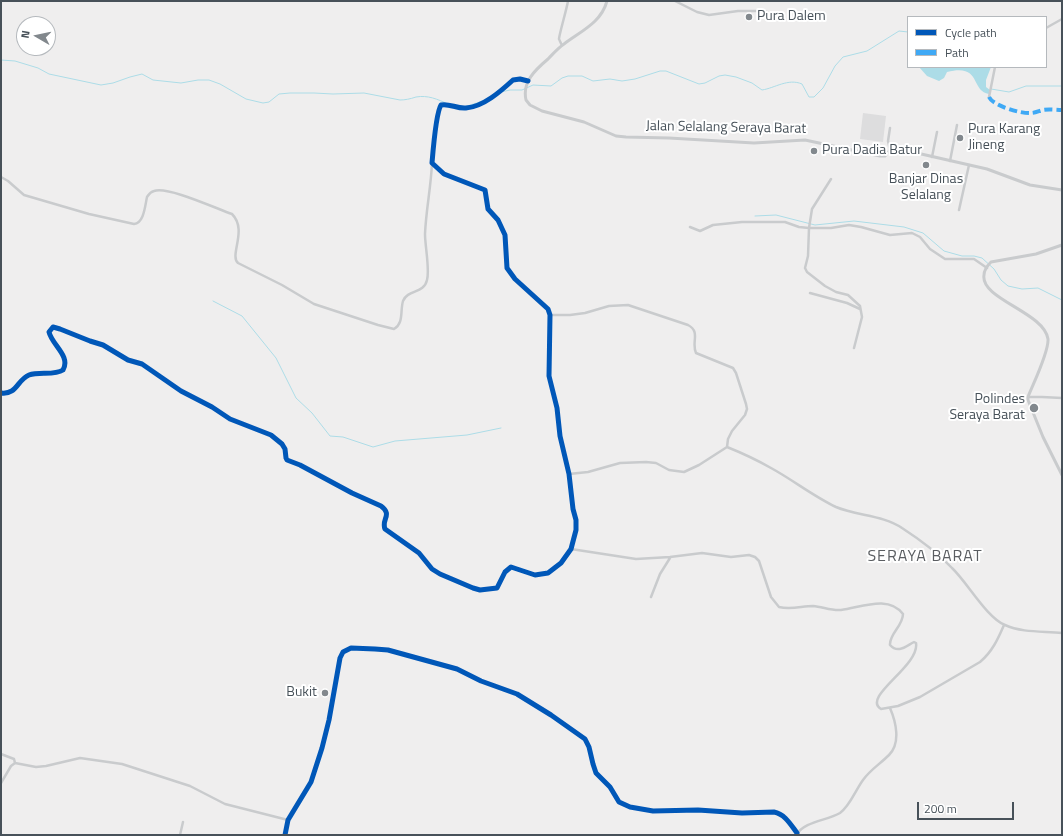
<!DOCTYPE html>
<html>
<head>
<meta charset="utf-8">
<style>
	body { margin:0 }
	#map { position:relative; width:1063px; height:836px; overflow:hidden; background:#efeeee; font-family:"Titillium Web",sans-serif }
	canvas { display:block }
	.frame { position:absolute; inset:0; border:2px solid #475159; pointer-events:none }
	.legend { position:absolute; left:907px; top:16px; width:140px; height:52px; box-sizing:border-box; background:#fff; border:1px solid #b5b9bd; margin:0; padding:5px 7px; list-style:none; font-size:12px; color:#475159 }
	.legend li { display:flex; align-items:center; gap:8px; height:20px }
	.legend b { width:20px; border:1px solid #b5b9bd }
	.north { position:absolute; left:16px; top:16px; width:40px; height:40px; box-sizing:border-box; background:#fff; border:1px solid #b5b9bd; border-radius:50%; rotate:279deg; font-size:11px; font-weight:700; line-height:16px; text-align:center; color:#475159 }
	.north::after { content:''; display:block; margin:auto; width:14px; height:18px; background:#82888d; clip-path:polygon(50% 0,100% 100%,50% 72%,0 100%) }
	.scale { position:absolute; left:917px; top:802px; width:97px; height:18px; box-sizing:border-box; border:2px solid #475159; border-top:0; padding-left:5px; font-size:12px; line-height:14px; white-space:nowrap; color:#475159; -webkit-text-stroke:3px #fff; paint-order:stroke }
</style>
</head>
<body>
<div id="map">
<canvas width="1063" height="836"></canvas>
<div class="frame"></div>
<ul class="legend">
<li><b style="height:5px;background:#0057b8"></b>Cycle path</li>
<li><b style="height:5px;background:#3fa9f5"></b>Path</li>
</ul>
<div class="north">N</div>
<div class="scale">200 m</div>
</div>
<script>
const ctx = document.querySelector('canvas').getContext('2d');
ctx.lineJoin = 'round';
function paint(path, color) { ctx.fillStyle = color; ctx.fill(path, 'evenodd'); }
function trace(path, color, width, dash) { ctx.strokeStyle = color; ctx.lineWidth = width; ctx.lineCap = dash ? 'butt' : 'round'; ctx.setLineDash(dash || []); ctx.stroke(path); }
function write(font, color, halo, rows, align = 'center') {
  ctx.font = font + ' "Titillium Web",sans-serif'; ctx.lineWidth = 4; ctx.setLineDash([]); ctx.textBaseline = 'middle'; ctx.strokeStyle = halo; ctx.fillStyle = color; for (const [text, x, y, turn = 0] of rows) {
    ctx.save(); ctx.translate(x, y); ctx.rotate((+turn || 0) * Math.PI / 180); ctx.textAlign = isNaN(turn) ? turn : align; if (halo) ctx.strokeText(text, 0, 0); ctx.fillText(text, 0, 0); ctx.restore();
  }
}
const education = new Path2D(`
	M863,113L886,116L883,142L860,139Z`);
const water = new Path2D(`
	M919,67H991L986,80V87L990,90L989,94C970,91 982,63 947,72L944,78L939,81L927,76Z`);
const stream = new Path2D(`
	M1,60L15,61L38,68L49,74L101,85L113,83L130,77L142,74L153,80L181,83L198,80H209L220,84L246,99L263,103L269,102L279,94L290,93H314L333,94L364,93L400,100C405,100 410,99 416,97C428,95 437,99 448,104
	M991,89L1009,92L1026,86H1062
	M501,92L510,90H522L533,85L551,86L562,78L568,76H582L593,81L610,79L622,81L635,79L660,71H666L699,84L705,83L719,76L725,75L736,77L752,83L762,90C775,88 788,78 802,84L809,97H814L823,88L835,66L843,57L867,51L899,31L908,32
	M457,106L464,107L486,100
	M755,216L776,215L815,225L854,221L904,227L923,233L944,251L962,256H974L982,258L994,269L1001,280L1008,286L1022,289L1038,288L1062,300
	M213,301L242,316L276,358L296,398L312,413L330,436L343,437L373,447L395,441L467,435L501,428`);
const minor = new Path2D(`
	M675,1L697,12L709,15L738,11H764L769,13L770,16
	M1046,28L1062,19
	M562,45C561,44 560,41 559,39C559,35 567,8 568,1
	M989,97L995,67
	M890,128L888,141L890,150
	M932,157L937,132
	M950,161L957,125
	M1,177L8,181L24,195L89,214L134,224C144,223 145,206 147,197C149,194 150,192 154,191C168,186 217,209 232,214C248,230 229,255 238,263L282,285L314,304L378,325L394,329C404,323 400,311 403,301C408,289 424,294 427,280C430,270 425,246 425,234C426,210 431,187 432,163
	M831,179L812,209L809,228L808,256L805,268L807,272L825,286L836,292L848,295L860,306L862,317L854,348
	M959,210L969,165
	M690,227L700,231L713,225L742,222H785L799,227L809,228H831L849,225L861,227L890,235L912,233L920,237L930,249L945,259H974L987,268
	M810,293L847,303L860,309
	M550,315H570L585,313L609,306L628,305L688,325C701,332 691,342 696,353L733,368L736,373L746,404L747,409L745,415L732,431L728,439L727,447
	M1,393C17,395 17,380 29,375C39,371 54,376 63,370C71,356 52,345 49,332L53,327L60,329L90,341L103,345L128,360L142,364L181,391L212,407L230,419L271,435L282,444L285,449L286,458L287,460L300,465L352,493L381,506C393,515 381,519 385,529L419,553L432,569L440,574L473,588L480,590L497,588L505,572L511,567L535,575L548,573L561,563L571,549L576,530V520L573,509L569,474L560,436L557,408L549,376L550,315L548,309L515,279L507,268L505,235L498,220L488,209L485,190L444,174L432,163C433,151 436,113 441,105C449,103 457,109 466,108C483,107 501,91 513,80L520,79L528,81
	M1028,397H1042L1062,398
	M569,474L588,472L620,463L646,462L656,463L669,470L684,472L699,465L727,447C742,453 757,460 771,468C793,480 813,496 836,507C857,516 883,515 902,528C919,539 938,553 952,568C967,582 987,618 1005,625C1022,633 1044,631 1062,633
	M571,549L636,559L670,557L702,553L731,557L749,555L755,557L759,561L771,597L779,607C791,610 802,606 813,606C823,607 832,611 841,610C860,608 888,594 903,614C903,626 889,634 890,645C898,654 906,646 914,642L916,643C920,666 861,697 881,709L898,706L920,697L980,662C992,652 998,639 1004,625
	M651,597L660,574L670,558
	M1,754L14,759L15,763
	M1,783L11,766L15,763L36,767L46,766L80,758L122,764L190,786L225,804L288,820
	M180,835L183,822
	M285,835L288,820L311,782L322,748L329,720L340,658L343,652L351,648L375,649L388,650L457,669L481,681L517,694L551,715L585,739L589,747L593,764L596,773L610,787L619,802L630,807L653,811L698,810L742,813L774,812C785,814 791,825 797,833
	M796,835C805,821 826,821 840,813C850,806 855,791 863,780C870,770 880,764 889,755C901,743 896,722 890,708`);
const tertiary = new Path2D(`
	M607,1C601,23 581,31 564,44C558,48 553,54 548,59C535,70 522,82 526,100L530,105L542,111L584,122L616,136L626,137L669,138L754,143L805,140L880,156H885L890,150L895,148L987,169L1030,185L1062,190
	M1062,245L1036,254L991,262C988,265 984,270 984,275C980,299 1044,312 1048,339C1049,352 1033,384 1028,397V400L1043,437L1062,475`);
const quiet = new Path2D(`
	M989,97C993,106 1022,114 1031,113C1035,113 1039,111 1043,110C1049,109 1056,110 1062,110`);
const cycleway = new Path2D(`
	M1,393C17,395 17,380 29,375C39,371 54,376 63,370C71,356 52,345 49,332L53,327L60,329L90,341L103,345L128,360L142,364L181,391L212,407L230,419L271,435L282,444L285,449L286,458L287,460L300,465L352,493L381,506C393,515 381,519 385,529L419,553L432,569L440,574L473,588L480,590L497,588L505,572L511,567L535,575L548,573L561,563L571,549L576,530V520L573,509L569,474L560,436L557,408L549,376L550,315L548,309L515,279L507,268L505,235L498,220L488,209L485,190L444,174L432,163C433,151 436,113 441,105C449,103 457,109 466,108C483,107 501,91 513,80L520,79L528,81
	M285,835L288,820L311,782L322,748L329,720L340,658L343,652L351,648L375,649L388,650L457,669L481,681L517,694L551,715L585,739L589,747L593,764L596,773L610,787L619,802L630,807L653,811L698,810L742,813L774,812C785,814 791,825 797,833`);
const markers = [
	[749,17,4,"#82888d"],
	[960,138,4,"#82888d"],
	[814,151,4,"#82888d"],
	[926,165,4,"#82888d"],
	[1034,408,5,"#82888d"],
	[325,693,4,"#82888d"]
];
const poiNames = [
	["Pura Dalem",757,17],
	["Pura Karang",968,130],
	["Jineng",968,146],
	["Pura Dadia Batur",822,151],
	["Banjar Dinas",926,180,"center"],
	["Selalang",926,196,"center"],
	["Polindes",1025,400,"right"],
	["Seraya Barat",1025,416,"right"],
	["Bukit",317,693,"right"]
];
const streetNames = [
	["Jalan Selalang Seraya Barat",726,128,1]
];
const quarterNames = [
	["SERAYA BARAT",925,557]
];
paint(education, '#ddddde');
paint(water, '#acdce7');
trace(stream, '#acdce7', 1);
trace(minor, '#c9cbcd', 2.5);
trace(tertiary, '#c9cbcd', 3);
trace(quiet, '#3fa9f5', 4, [8, 4]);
trace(cycleway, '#0057b8', 5);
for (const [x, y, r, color] of markers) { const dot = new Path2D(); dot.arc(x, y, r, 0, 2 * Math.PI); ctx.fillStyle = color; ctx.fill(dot); trace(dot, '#fff', 1.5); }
write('14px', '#475159', '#fff', poiNames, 'left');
write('14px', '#475159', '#fff', streetNames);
ctx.letterSpacing = '1px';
write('16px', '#5b5e62', '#fff', quarterNames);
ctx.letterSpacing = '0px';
</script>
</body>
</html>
